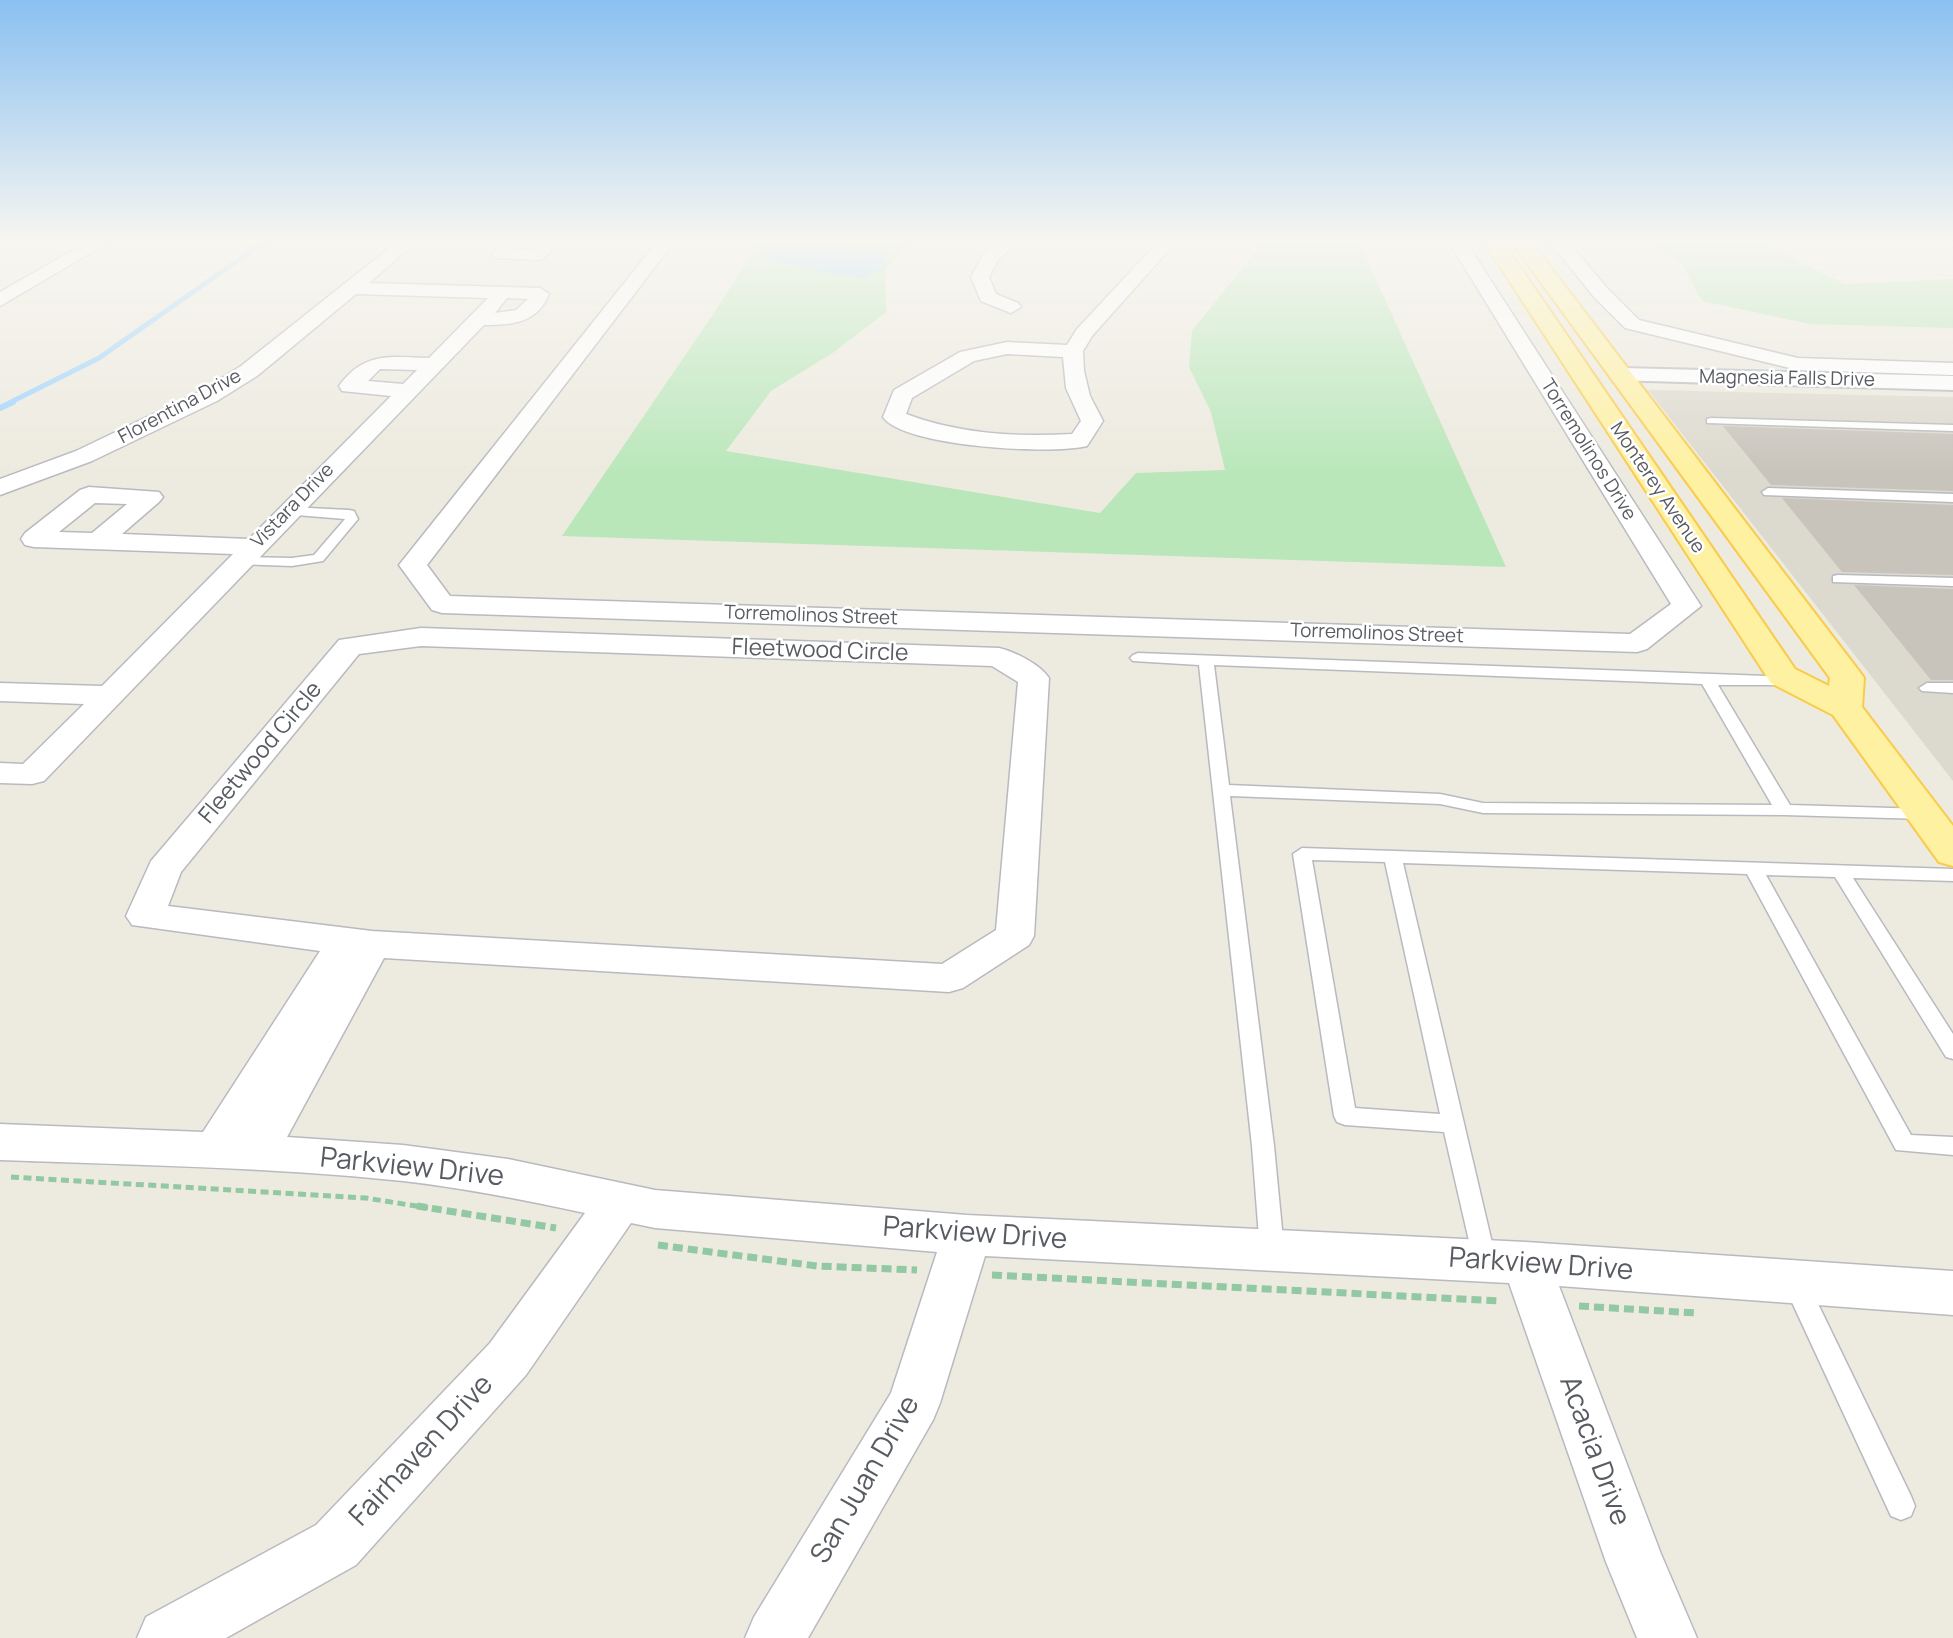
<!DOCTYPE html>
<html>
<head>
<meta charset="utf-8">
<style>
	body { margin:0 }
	canvas { display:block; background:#edeadf }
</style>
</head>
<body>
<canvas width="1953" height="1638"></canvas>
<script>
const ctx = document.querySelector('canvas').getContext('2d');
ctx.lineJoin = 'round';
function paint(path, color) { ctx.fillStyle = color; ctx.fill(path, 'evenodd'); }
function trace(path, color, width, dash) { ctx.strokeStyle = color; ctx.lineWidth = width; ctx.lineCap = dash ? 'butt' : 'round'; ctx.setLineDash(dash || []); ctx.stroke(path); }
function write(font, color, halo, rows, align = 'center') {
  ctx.font = font + ' Manrope,sans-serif'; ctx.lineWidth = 5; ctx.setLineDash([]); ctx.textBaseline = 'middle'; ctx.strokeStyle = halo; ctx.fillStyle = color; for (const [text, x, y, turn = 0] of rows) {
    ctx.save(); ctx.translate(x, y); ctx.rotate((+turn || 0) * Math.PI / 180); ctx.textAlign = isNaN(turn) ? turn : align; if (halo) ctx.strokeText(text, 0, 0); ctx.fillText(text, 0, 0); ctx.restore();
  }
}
const education = new Path2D(`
	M1648,390L1953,397V781Z`);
const green = new Path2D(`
	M759,242H910L885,270L886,312L834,352L771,391L726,451L1100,513L1136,473L1225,470L1211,412L1189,367L1192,331L1263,242H1359L1506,567L562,536L716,310Z
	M1652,242H1761L1844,284L1953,279V328L1810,324L1702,301L1681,263Z`);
const water = new Path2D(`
	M777,247L887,252L884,266L864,279L784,264L761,256Z`);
const streamFar1 = new Path2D(`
	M9,403L99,358L264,242`);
const stream = new Path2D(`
	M0,408L13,402`);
const building = new Path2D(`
	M1723,426L1953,434V491L1771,485Z
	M1782,498L1953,505V575L1842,572Z
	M1854,585L1953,589V680H1931Z`);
const pathFar1 = new Path2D(`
	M11,1177L366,1198L428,1208`);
const path = new Path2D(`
	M417,1206L556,1228
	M658,1245L817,1266L917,1270
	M992,1275L1501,1301
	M1579,1306L1696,1313`);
const service = new Path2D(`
	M1711,418L1953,425V431L1707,423V419Z
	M1768,488L1953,494V502L1764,495L1762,492Z
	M289,507L349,510L354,511L358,519L323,561L292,566L235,564L233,561L240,557L292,558L314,555L345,519L284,514L283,511Z
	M1838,575L1953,578V586L1833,582V576Z
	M1138,653L1794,677L1799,679L1802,682L1799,685H1718L1790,805L1925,809L1934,814L1925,819L1784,815L1483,813L1440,804L1230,796L1274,1146L1284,1250L1281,1257L1272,1260L1263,1257L1260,1250L1252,1146L1199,665L1133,661L1130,658L1133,655ZM1214,665L1702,684L1772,805L1483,803L1440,794L1229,785Z
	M1927,683H1953V693L1922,691L1919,688Z
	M1302,848L1953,869V881L1853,878L1953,1034V1059L1946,1057L1835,877L1766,875L1911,1135L1953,1137V1155L1896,1150L1747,874L1403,863L1496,1260L1493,1267L1484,1270L1475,1267L1444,1132L1345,1125L1337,1122L1334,1116L1293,854ZM1312,860L1385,862L1440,1114L1355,1108Z
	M1796,1274L1805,1277L1911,1496L1915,1506L1911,1516L1901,1520L1891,1516L1784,1285L1787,1277Z`);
const minor = new Path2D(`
	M88,242H109L0,306V292Z
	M397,242H416L369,283L540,288L549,294C537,323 513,325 484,325L44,781L32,784L0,783V763L23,764L84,704L0,701V683L102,686L233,554L34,547L25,545L21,539L25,533L80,490L89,487L159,492L163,497L159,502L122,534L249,539L391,396L342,391L339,386C364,351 391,357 429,358L488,298L356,294L257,376L217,401L92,461L0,495V479L76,451L201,391L241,366ZM507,298L528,299L516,310L495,313ZM380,369L417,370L403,384L368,381ZM95,503L127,504L92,533L59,532Z
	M501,242H519L514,249L533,250L541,242H560L543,259L537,260L495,258L492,254Z
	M657,242H674L427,565L450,596L1630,634L1671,604L1449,242H1466L1701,606L1647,649L1637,652L442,613L432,610L399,565Z
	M998,242H1018L998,260L989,277L996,294L1018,303L1021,307L1011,313L981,301L971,277L984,253Z
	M1158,242H1176L1092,336L1083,351L1084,371L1090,396L1103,421L1087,446C1053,455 903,447 883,417L894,390L960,352L1007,342L1067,345L1077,329ZM1007,354L1063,357L1066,388L1081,421L1072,434C1015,437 959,434 906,414L912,398L974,361Z
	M1550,242H1568L1608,289L1639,320L1798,358L1953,363V375L1798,370L1625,328L1594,297Z
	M421,628L999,648C1015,652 1040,664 1049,678L1034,936L1029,945L963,988L949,992L384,958L287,1137L403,1145L508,1159L655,1190L967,1215L1526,1242L1953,1271V1315L1559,1286L1661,1554L1697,1638H1637L1606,1562L1509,1283L985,1256L940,1403L933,1420L808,1638H745L754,1617L891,1393L937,1252L655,1228L631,1223L526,1375L356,1565L226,1638H137L146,1617L316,1525L490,1343L585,1213C525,1200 464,1188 403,1181C269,1167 134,1165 0,1160V1124L203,1132L320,951L132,925L126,916L151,861L339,640ZM421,646L992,666L1018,682L996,930L942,964L372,931L168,906L181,872L359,654Z`);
const tertiary = new Path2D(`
	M1622,368L1953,376V390L1614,380L1610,375L1614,370Z`);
const primary = new Path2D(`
	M1484,242H1503L1795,669L1829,686L1830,678L1518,251L1515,247L1518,243H1532L1859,671L1864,678L1862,707L1953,826V866L1939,862L1833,715L1771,683Z`);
const farStreetnames = [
	["Magnesia Falls Drive",1787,379,1],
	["Florentina Drive",180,407,-28],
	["Torremolinos Drive",1588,450,58],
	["Monterey Avenue",1657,488,56],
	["Vistara Drive",293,506,-46],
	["Torremolinos Street",811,616,2],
	["Torremolinos Street",1377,634,2]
];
const streetNames = [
	["Fleetwood Circle",820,651,2],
	["Fleetwood Circle",261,753,-50]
];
const nearStreetnames = [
	["Parkview Drive",412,1168,6],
	["Parkview Drive",975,1234,4],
	["Parkview Drive",1541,1265,4],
	["Fairhaven Drive",422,1451,-47],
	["Acacia Drive",1594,1451,70],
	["San Juan Drive",866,1480,-60]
];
paint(education, '#dcd9ce');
paint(green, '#b9e7ba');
paint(water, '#9dd3ff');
trace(streamFar1, '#9dd3ff', 5);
trace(stream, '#9dd3ff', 6);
paint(building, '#c8c4bc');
trace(service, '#b8bac0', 3);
trace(minor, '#b8bac0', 3);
trace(tertiary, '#b8bac0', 4);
trace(primary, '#facb4b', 4);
trace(pathFar1, '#92c8a2', 5, [8, 4.5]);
trace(path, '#92c8a2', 7, [10, 5]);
paint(service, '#fff');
paint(minor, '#fff');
paint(tertiary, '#fff');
paint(primary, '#fff1a2');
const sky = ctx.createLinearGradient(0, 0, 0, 472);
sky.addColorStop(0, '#8ac0f1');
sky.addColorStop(0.51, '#f7f6f1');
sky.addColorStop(1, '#f7f6f100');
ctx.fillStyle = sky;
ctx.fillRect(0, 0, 1953, 472);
write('19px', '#585c62', '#fff', farStreetnames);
write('23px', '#585c62', '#fff', streetNames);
write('28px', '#585c62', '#fff', nearStreetnames);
</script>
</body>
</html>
